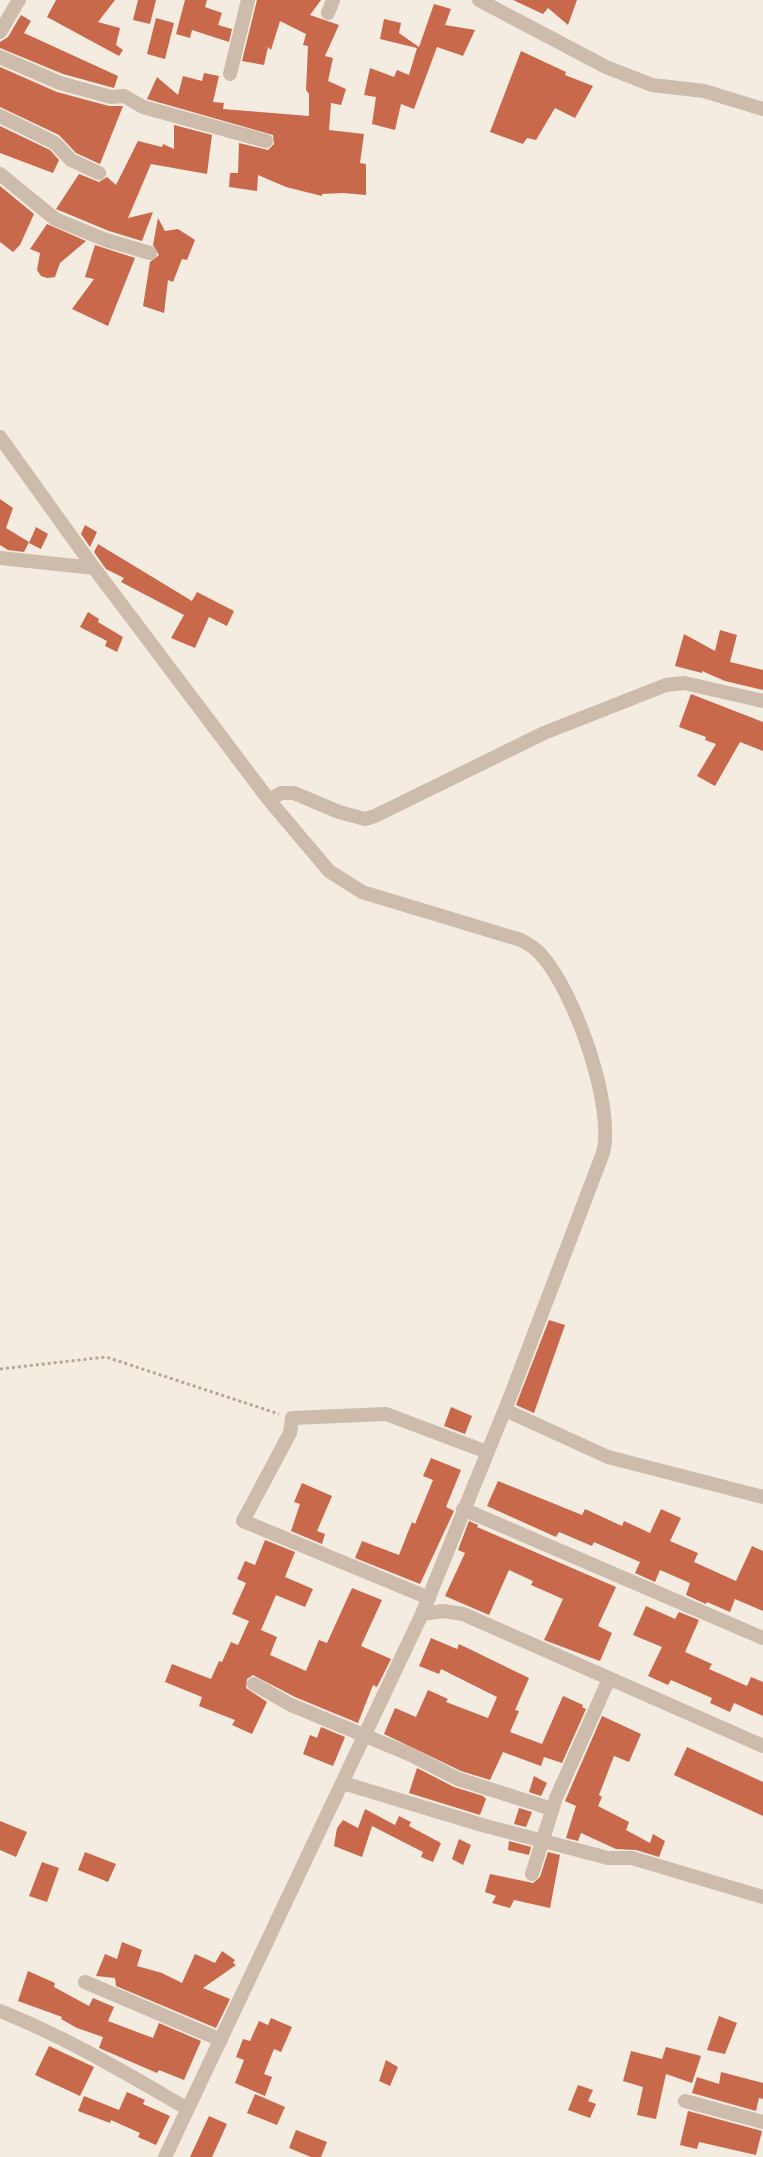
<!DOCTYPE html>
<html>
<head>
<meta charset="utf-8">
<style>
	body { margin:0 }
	canvas { display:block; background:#f4ebe1 }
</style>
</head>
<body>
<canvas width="763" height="2157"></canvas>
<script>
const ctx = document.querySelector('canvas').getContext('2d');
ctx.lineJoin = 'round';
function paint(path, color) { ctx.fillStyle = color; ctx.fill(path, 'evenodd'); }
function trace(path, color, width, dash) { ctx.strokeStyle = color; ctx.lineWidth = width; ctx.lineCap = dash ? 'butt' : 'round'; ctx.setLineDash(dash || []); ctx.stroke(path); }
const building = new Path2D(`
	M56,0H115L98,22L120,28L116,45L123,50L119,56L47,17Z
	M138,0H156L150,24L133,20Z
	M185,0H207L205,7L222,13L218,25L232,29L229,42L192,30L190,38L176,34Z
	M257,0H321L310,15L339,25L325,56L333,58L328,81L346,89L341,105L331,103L329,130L364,134L360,163L366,164V195L343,193L322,194V196L286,187L258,175L257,191L229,187L230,173H238L239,143L268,150L274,144L273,135L147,99L157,77L178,95L183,76L202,81L204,73L219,76L213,102L224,103L223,109L309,116V94L306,90L308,46L303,45L306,34L280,21L271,50L268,47L264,65L242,61Z
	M513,0H577L568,25L548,8L543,14Z
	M434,4L451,9L445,25L475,30L463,56L437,47L414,109L401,104L395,130L372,124L376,97L364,95L370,68L394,77L397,70L409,75L417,48L380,39L384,19L401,23L399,33L419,47Z
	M21,15L31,21L24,33L118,76L114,88L63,74L0,48V42L8,37Z
	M156,18L174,23L165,59L147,54Z
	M521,51L566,72L565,75L593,86L575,118L555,108L536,140L527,138L523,144L490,132Z
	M0,67L57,92L109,106H123L100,164L76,153L59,135L0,107Z
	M174,125L212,135L207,174L151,164L128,218L153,212L142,241L109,231L56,209L79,174L99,182L107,177L116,185L138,141L162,147L163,144L174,149Z
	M0,126L50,150L59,160L53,173L0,153Z
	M0,186L34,214L20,245L13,252L0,242Z
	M158,218L165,231L178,229L195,240L187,260L182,259L173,282L168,280L164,313L143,306L150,262L159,255L153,245Z
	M47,224L86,241L60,263L55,277L47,278L41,276L37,270L40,253L30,249Z
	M95,245L135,258L108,326L72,309L94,279L85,277Z
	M0,499L13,508L6,528L29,542L24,552L8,550L0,545Z
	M85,525L97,532L90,547L81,534Z
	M36,527L48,534L41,549L29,543Z
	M98,544L192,601L197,592L234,611L227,626L209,617L195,648L171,638L184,615L121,582L124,578L106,569L94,552Z
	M88,612L99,619L98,622L123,637L117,652L105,646L107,641L80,627Z
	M720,630L737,635L730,662L763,670V690L725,681L702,671V673L675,666L684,634L715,651Z
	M691,694L763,722V751L740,742L715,786L697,776L716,744L705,740L706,737L679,727Z
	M549,1320L565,1325L534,1413L516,1405Z
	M451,1407L472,1416L465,1434L444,1426Z
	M431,1458L461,1470L446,1507L454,1511L420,1584L355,1558L362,1541L399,1555L412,1522L415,1524L433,1480L423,1476Z
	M498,1481L582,1515L585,1509L622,1526L624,1521L650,1533L661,1509L681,1518L670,1541L698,1553L694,1562L736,1581L752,1546L763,1551V1611L735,1599L730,1612L707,1602L706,1604L686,1595L690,1583L660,1570L655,1582L635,1573L640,1562L594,1542L592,1546L559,1532L556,1537L487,1506Z
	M302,1483L332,1496L317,1531L325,1534L322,1544L291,1531L300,1504L294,1502Z
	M469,1521L478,1525L477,1527L616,1587L598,1626L612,1633L600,1661L544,1640L563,1599L531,1585L533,1581L509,1570L489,1615L445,1596L465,1553L458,1550Z
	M265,1540L295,1552L285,1577L313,1589L305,1607L276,1595L261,1630L277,1637L270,1655L306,1671L319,1640L327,1643L352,1588L382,1600L361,1646L391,1659L377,1687L373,1685L358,1723L295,1697L253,1675L247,1679L246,1688L267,1702L252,1734L232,1725L235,1720L199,1706L202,1697L165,1682L172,1664L211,1679L219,1661L222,1662L231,1642L238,1645L249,1621L232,1614L246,1583L237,1579L245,1561L255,1565Z
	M646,1606L675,1619L679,1612L699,1620L685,1652L712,1664L709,1669L747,1686L751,1677L763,1682V1716L734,1703L730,1712L710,1703L712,1698L671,1680L668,1685L648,1676L662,1647L633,1635Z
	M431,1638L457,1649L459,1644L529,1678L515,1710L519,1711L510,1732L542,1744L563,1696L583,1705L582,1707L586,1709L562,1763L544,1757L541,1766L503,1752L490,1780L461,1771L384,1734L395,1708L416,1717L428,1690L448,1699L446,1702L488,1718L497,1697L441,1669L439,1674L419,1666Z
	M602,1716L641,1734L629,1762L614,1756L599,1795L602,1797L598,1806L629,1822L626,1830L650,1843L653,1834L665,1841L659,1857L636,1850L616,1849L581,1833L578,1841L566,1838L576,1806L565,1801Z
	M321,1727L345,1737L333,1766L303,1754L310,1735L317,1738Z
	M687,1747L763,1782V1816L674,1775Z
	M417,1768L454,1787L483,1796L486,1799L480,1815L409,1793Z
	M534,1776L547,1783L541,1796L529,1792Z
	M519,1808L532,1812L526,1827L514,1824Z
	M365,1809L395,1825L399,1816L411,1822L409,1826L441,1843L433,1862L421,1857L423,1852L372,1826L362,1857L334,1846L337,1828L343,1820L358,1828Z
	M0,1821L27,1832L16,1857L0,1850Z
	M459,1839L471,1845L463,1865L452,1859Z
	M509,1841L531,1847L529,1855L508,1850Z
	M85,1852L116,1864L108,1882L78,1870Z
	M548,1852L560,1855L550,1908L514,1900L510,1908L492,1903L496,1896L485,1892L490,1874L533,1883L540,1877Z
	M42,1862L59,1868L47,1902L29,1896Z
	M122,1942L142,1950L137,1966L162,1973L182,1983L195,1954L215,1963L222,1951L235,1960L233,1963L236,1965L203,1988L230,1999L216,2028L116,1986L115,1978L96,1976L105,1954L117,1959Z
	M28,1971L55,1983L54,1987L89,2006L93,1998L114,2007L108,2021L153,2038L159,2023L201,2041L184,2080L159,2070L157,2073L99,2048L103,2037L77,2028L61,2019L62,2017L18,2001Z
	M719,2016L737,2023L725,2054L707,2050Z
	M271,2018L292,2027L281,2052L274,2049L264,2074L272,2077L265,2096L235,2083L244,2060L236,2057L243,2039L250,2041L259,2021L268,2025Z
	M49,2046L94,2067L80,2096L35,2075Z
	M666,2047L701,2056L692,2083L666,2074L656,2119L637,2115L643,2087L623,2081L631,2051L662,2059Z
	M386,2060L398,2067L390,2086L379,2081Z
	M721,2072L763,2083V2099L759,2098L756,2111L692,2093L697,2077L719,2084Z
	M578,2085L593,2090L588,2101L596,2104L590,2118L568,2110Z
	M127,2092L145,2100L143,2104L170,2116L156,2145L138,2137L140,2133L111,2120L110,2123L78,2111L84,2096L119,2110Z
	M255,2094L285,2107L277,2125L247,2113Z
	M688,2111L762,2131L756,2155L699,2142L697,2149L680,2145Z
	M209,2116L227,2124L212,2157H190Z
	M296,2130L327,2142L321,2157H311L289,2148Z`);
const path = new Path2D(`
	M0,1369L106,1357L279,1414`);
const street = new Path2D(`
	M479,0L606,67L652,85L704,91L763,109
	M328,13L333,0
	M0,32L19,0
	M0,57L60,83L111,97L124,96L143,107L266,141
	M230,74L248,0
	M0,116L55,143L71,160L99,173
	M0,174L55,219L106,240L150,253
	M0,437L94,568L269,800L329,871L362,892L521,940C530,945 537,949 543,957C575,994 615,1106 603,1153L510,1397L422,1614
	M0,558L94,568
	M269,800L281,793H294L339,812L365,819L375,816L544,733L666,685L684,683L763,701
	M505,1410L608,1457L763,1497
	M463,1509L763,1638
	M429,1598L243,1521L290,1433L292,1418L386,1414L487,1452
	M254,1684L291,1705L409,1754L458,1779L552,1809
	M343,1783L482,1825L608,1858H632L763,1897
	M532,1874L556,1798L609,1679
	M85,1982L221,2040
	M0,2011C66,2037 127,2074 188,2109
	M685,2101L763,2122
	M165,2157L422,1614L443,1611L463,1614L763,1746`);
paint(building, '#c8694b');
trace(path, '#b9a596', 3, [3, 3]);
trace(street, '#cdbbac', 14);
</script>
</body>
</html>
